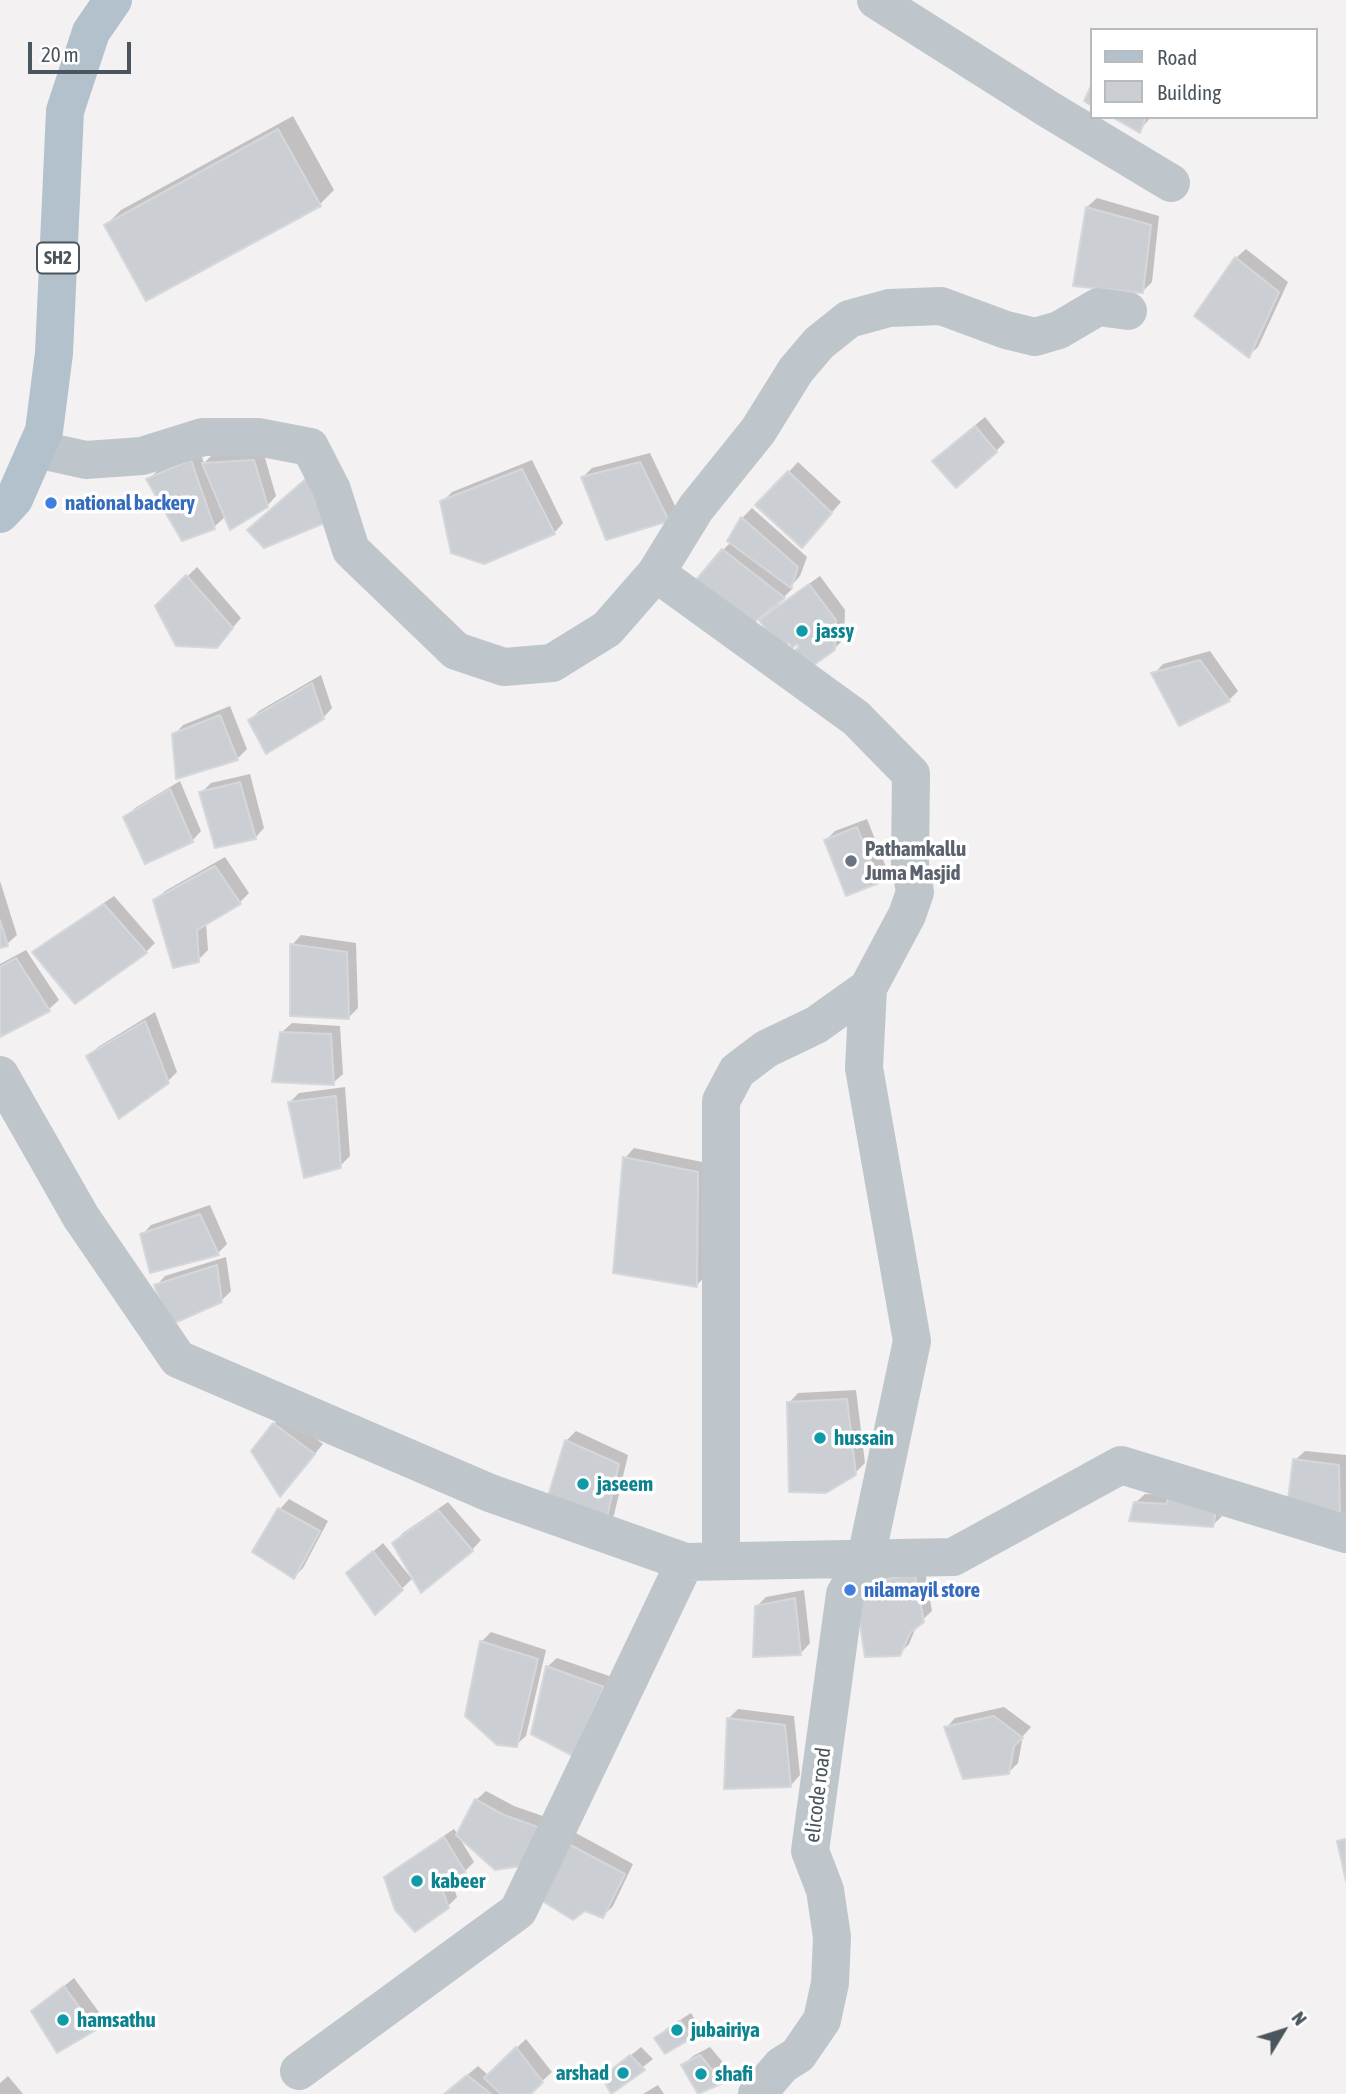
<!DOCTYPE html>
<html>
<head>
<meta charset="utf-8">
<style>
	body { margin:0 }
	#map { position:relative; width:1346px; height:2094px; overflow:hidden; background:#f3f1f1; font-family:"Asap Condensed",sans-serif }
	canvas { display:block }
	.legend { position:absolute; left:1090px; top:28px; width:228px; height:91px; box-sizing:border-box; background:#fff; border:2px solid #b7bbbe; margin:0; padding:9px 12px; list-style:none; font-size:21px; color:#4a555d }
	.legend li { display:flex; align-items:center; gap:14px; height:35px }
	.legend b { width:35px; border:2px solid #b7bbbe }
	.north { position:absolute; left:1248px; top:1996px; width:70px; height:70px; -webkit-text-stroke:5px #fff; paint-order:stroke; rotate:52deg; font-size:19px; font-weight:700; line-height:28px; text-align:center; color:#4a555d }
	.north::after { content:''; display:block; margin:auto; width:24px; height:32px; background:#4a555d; clip-path:polygon(50% 0,100% 100%,50% 72%,0 100%) }
	.scale { position:absolute; left:28px; top:42px; width:103px; height:32px; box-sizing:border-box; border:4px solid #4a555d; border-top:0; padding-left:9px; font-size:21px; line-height:24px; white-space:nowrap; color:#4a555d; -webkit-text-stroke:5px #fff; paint-order:stroke }
</style>
</head>
<body>
<div id="map">
<canvas width="1346" height="2094"></canvas>
<ul class="legend">
<li><b style="height:9px;background:#b3c1cd"></b>Road</li>
<li><b style="height:19px;background:#cbced3"></b>Building</li>
</ul>
<div class="north">N</div>
<div class="scale">20 m</div>
</div>
<script>
const ctx = document.querySelector('canvas').getContext('2d');
ctx.lineJoin = 'round';
function paint(path, color) { ctx.fillStyle = color; ctx.fill(path, 'evenodd'); }
function trace(path, color, width, dash) { ctx.strokeStyle = color; ctx.lineWidth = width; ctx.lineCap = dash ? 'butt' : 'round'; ctx.setLineDash(dash || []); ctx.stroke(path); }
function write(font, color, halo, rows, align = 'center') {
  ctx.font = font + ' "Asap Condensed",sans-serif'; ctx.lineWidth = 7; ctx.setLineDash([]); ctx.textBaseline = 'middle'; ctx.strokeStyle = halo; ctx.fillStyle = color; for (const [text, x, y, turn = 0] of rows) {
    ctx.save(); ctx.translate(x, y); ctx.rotate((+turn || 0) * Math.PI / 180); ctx.textAlign = isNaN(turn) ? turn : align; if (halo) ctx.strokeText(text, 0, 0); ctx.fillText(text, 0, 0); ctx.restore();
  }
}
const shadow = new Path2D(`
	M293,116L334,190L320,204L106,225L121,210Z
	M1115,117H1151L1139,131Z
	M1097,198L1159,216L1152,282L1143,291L1087,207Z
	M1246,249L1288,282L1258,347L1248,356L1236,258Z
	M985,417L1005,442L996,451H944Z
	M263,451L276,496L267,506L226,516L214,527L148,480L158,470L200,452L204,463L213,454Z
	M650,453L677,510L668,519L583,477L592,468Z
	M532,460L563,523L554,533L442,502L452,492Z
	M798,462L841,502L811,536L758,505Z
	M752,508L807,557L800,576L791,586L793,588L778,603L779,605L820,576L845,610L844,639L834,649L791,655L800,646L789,640L781,646L759,616L723,550L731,542L730,540L742,518Z
	M197,567L241,618L217,646L157,606Z
	M1210,651L1238,691L1229,700L1154,674L1163,664Z
	M321,675L332,708L323,718L250,720L259,711Z
	M230,706L247,749L237,759L174,735L183,725Z
	M250,774L264,828L255,838L201,793L211,783Z
	M180,781L201,831L192,841L125,818L135,808Z
	M867,819L888,872L878,882L826,840L835,831Z
	M225,857L249,893L240,902L206,922L208,950L198,960L155,901L165,891Z
	M0,881L17,935L7,944L0,947Z
	M114,896L155,943L146,952H34L44,943Z
	M301,935L356,943L358,1008L348,1018L292,945Z
	M26,950L59,1000L49,1009L0,1035V964Z
	M155,1012L177,1072L168,1081L88,1057L98,1047Z
	M292,1023L340,1026L343,1074L333,1083L282,1032Z
	M345,1087L350,1156L340,1166L290,1102L299,1093Z
	M634,1148L707,1163L706,1275L697,1285L625,1158Z
	M210,1205L227,1244L218,1253L142,1235L151,1225Z
	M226,1257L231,1291L221,1301L156,1286L165,1276Z
	M856,1390L865,1463L855,1473L789,1403L798,1393Z
	M283,1414L323,1444L289,1485L274,1424Z
	M576,1431L628,1455L614,1515L605,1524L566,1441Z
	M1305,1451L1346,1455V1516L1339,1522L1295,1460Z
	M1145,1494L1172,1495L1222,1516L1213,1525L1135,1503Z
	M289,1499L328,1521L303,1568L294,1577L280,1509Z
	M448,1502L481,1540L472,1550L394,1543L403,1533Z
	M383,1543L412,1579L376,1613L348,1573Z
	M924,1566L932,1611L917,1625L909,1644L899,1654L866,1576Z
	M804,1590L810,1643L801,1653L757,1606L766,1597Z
	M491,1632L546,1650L526,1736L516,1745L481,1642Z
	M557,1658L612,1677L582,1744L547,1667Z
	M1004,1707L1031,1727L1023,1736L1018,1763L1008,1773L946,1728L955,1718Z
	M738,1709L794,1716L800,1775L791,1785L729,1718Z
	M486,1791L514,1806L557,1821L530,1854L459,1837L474,1862L465,1871L451,1879L457,1897L448,1906L386,1878L396,1868L454,1829L458,1835L476,1800Z
	M574,1832L633,1864L613,1906L603,1916L537,1896Z
	M74,1978L104,2019L95,2029L58,2051L33,2011Z
	M691,2013L700,2028L691,2037L656,2039L666,2029Z
	M526,2039L552,2072L528,2094H445L478,2066L488,2075Z
	M641,2047L653,2059L612,2092L604,2077Z
	M710,2047L731,2072L722,2081L699,2093L683,2065L693,2056Z
	M8,2076L23,2094H0V2083Z
	M658,2085L664,2094H643Z`);
const building = new Path2D(`
	M1092,84V106L1084,101Z
	M1112,117H1146L1140,133Z
	M278,129L321,206L146,301L104,225Z
	M1086,207L1151,225L1143,293L1073,286Z
	M1235,257L1279,292L1249,358L1194,316Z
	M975,426L997,452L956,488L932,461Z
	M191,460L215,529L182,541L146,479Z
	M254,460L268,507L230,530L202,463Z
	M640,462L669,521L606,540L581,477Z
	M522,469L555,534L484,564L451,553L440,501Z
	M788,471L832,513L802,548L755,505Z
	M308,477L327,522L264,548L247,530Z
	M741,517L798,567L791,588L727,541Z
	M722,549L785,598L753,623L696,580Z
	M186,575L233,628L217,648L176,646L155,606Z
	M809,584L836,620L835,650L801,674L789,655L799,647L797,644L792,648L789,643L780,648L759,620Z
	M1200,660L1230,701L1179,726L1151,673Z
	M312,683L324,719L266,754L248,720Z
	M220,715L238,760L176,779L172,734Z
	M240,782L256,839L215,848L199,792Z
	M170,789L193,842L145,864L123,817Z
	M857,827L879,883L846,896L824,840Z
	M215,866L241,904L197,930L199,962L173,968L153,900Z
	M104,904L147,953L75,1004L32,952Z
	M0,920L8,946L0,948Z
	M290,944L347,952L349,1019L290,1016Z
	M16,958L50,1011L0,1037V967Z
	M145,1021L169,1083L119,1119L86,1056Z
	M280,1032L331,1034L334,1085L272,1082Z
	M336,1096L341,1168L304,1178L288,1102Z
	M623,1157L698,1172L697,1287L613,1273Z
	M200,1214L219,1255L150,1273L140,1234Z
	M217,1265L222,1302L170,1325L154,1285Z
	M847,1399L856,1475L826,1493L789,1492L787,1402Z
	M273,1423L315,1454L280,1497L251,1451Z
	M565,1440L619,1464L605,1526L546,1503Z
	M1293,1459L1339,1465L1340,1524L1287,1508Z
	M1173,1488L1219,1495L1213,1527L1129,1521L1134,1502L1166,1504Z
	M278,1508L320,1531L294,1579L252,1552Z
	M438,1510L473,1551L421,1593L392,1543Z
	M373,1551L403,1590L375,1615L346,1573Z
	M915,1574L924,1622L910,1633L900,1656L865,1657L854,1585Z
	M795,1598L801,1655L753,1657L755,1606Z
	M480,1641L538,1659L517,1747L497,1745L465,1716Z
	M546,1666L604,1687L573,1756L531,1734Z
	M994,1716L1023,1738L1014,1746L1009,1774L963,1779L944,1727Z
	M727,1718L785,1725L791,1787L724,1789Z
	M475,1799L504,1815L549,1831L521,1866L495,1870L456,1835Z
	M444,1837L466,1873L441,1886L449,1908L415,1932L395,1910L384,1877Z
	M1346,1839V1881L1337,1841Z
	M563,1841L625,1874L603,1918L585,1911L573,1920L534,1896Z
	M64,1986L96,2030L57,2053L31,2011Z
	M681,2021L692,2038L665,2054L654,2038Z
	M516,2047L543,2082L531,2094H501L484,2078Z
	M630,2055L645,2070L611,2094L602,2077Z
	M700,2055L723,2083L698,2094L681,2065Z
	M467,2075L491,2094H444Z`);
const minor = new Path2D(`
	M876,0L1048,109L1171,183
	M36,449L86,460L142,456L203,437H258L310,447L332,490L351,550L456,651L504,667L552,663L607,629L656,573L696,508L758,431L796,370L819,343L849,319L889,308L941,306L1006,330L1035,337L1059,330L1098,307L1128,311
	M656,573L856,718L911,774L910,864L915,892L907,915L868,988L864,1068L912,1341L866,1558L845,1594L810,1851L825,1890L832,1937L830,1983L822,2020L798,2055L782,2065L757,2094
	M0,1075L81,1217L178,1359L490,1493L685,1562L953,1557L1121,1465L1346,1534
	M721,1561V1101L737,1071L766,1049L816,1025L868,988
	M299,2071L518,1911L685,1562`);
const major = new Path2D(`
	M0,514L14,499L44,431L54,353L65,111L91,32L113,0`);
const markers = [
	[51,503,7,"#3f7fe0"],
	[802,631,7,"#0f9aa8"],
	[851,861,7,"#6b7280"],
	[820,1438,7,"#0f9aa8"],
	[583,1484,7,"#0f9aa8"],
	[850,1590,7,"#3f7fe0"],
	[417,1881,7,"#0f9aa8"],
	[63,2020,7,"#0f9aa8"],
	[677,2030,7,"#0f9aa8"],
	[623,2073,7,"#0f9aa8"],
	[701,2074,7,"#0f9aa8"]
];
const shields = [
	[58,258,42]
];
const shieldNames = [
	["SH2",58,258]
];
const shopNames = [
	["national backery",65,503],
	["nilamayil store",864,1590]
];
const cultureNames = [
	["jassy",816,631],
	["hussain",834,1438],
	["jaseem",597,1484],
	["kabeer",431,1881],
	["hamsathu",77,2020],
	["jubairiya",691,2030],
	["arshad",609,2073,"right"],
	["shafi",715,2074]
];
const worshipNames = [
	["Pathamkallu",865,849],
	["Juma Masjid",865,873]
];
const streetNames = [
	["elicode road",818,1795,-83]
];
paint(shadow, '#0003');
paint(building, '#cbced3');
trace(building, '#d5d7db', 2);
trace(minor, '#bec6cc', 38);
trace(major, '#b3c1cd', 38);
for (const [x, y, r, color] of markers) { const dot = new Path2D(); dot.arc(x, y, r, 0, 2 * Math.PI); ctx.fillStyle = color; ctx.fill(dot); trace(dot, '#fff', 2.5); }
for (const [x, y, w] of shields) { const box = new Path2D(); box.roundRect(x - w / 2, y - 15.5, w, 31, 5); ctx.fillStyle = '#fff'; ctx.fill(box); trace(box, '#4a555d', 2); }
write('bold 19px', '#4a555d', null, shieldNames);
write('bold 21px', '#366cbe', '#fff', shopNames, 'left');
write('bold 21px', '#0d838f', '#fff', cultureNames, 'left');
write('bold 21px', '#5b616d', '#fff', worshipNames, 'left');
write('21px', '#4a555d', '#fff', streetNames);
</script>
</body>
</html>
